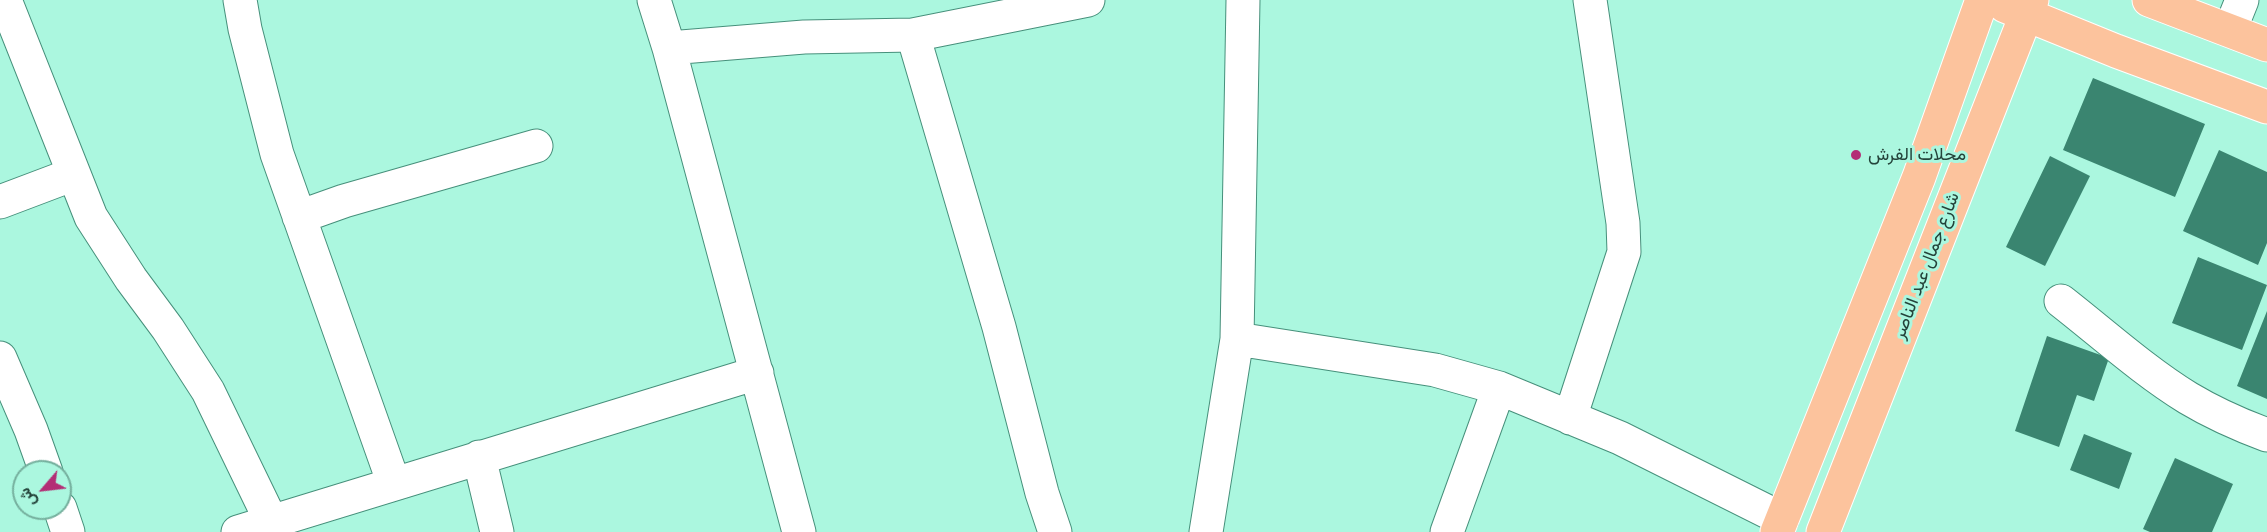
<!DOCTYPE html>
<html>
<head>
<meta charset="utf-8">
<style>
	body { margin:0 }
	#map { position:relative; width:2267px; height:532px; overflow:hidden; background:#abf7df; font-family:Roboto,Vazirmatn,sans-serif }
	canvas { display:block }
	.north { position:absolute; left:12px; top:460px; width:60px; height:60px; box-sizing:border-box; background:#abf7df; border:2px solid #75af9d; border-radius:50%; rotate:242deg; font-size:16px; font-weight:700; line-height:24px; text-align:center; color:#24433a }
	.north::after { content:''; display:block; margin:auto; width:21px; height:27px; background:#b32e75; clip-path:polygon(50% 0,100% 100%,50% 72%,0 100%) }
</style>
</head>
<body>
<div id="map">
<canvas width="2267" height="532"></canvas>
<div class="north">ش</div>
</div>
<script>
const ctx = document.querySelector('canvas').getContext('2d');
ctx.lineJoin = 'round';
function paint(path, color) { ctx.fillStyle = color; ctx.fill(path, 'evenodd'); }
function trace(path, color, width, dash) { ctx.strokeStyle = color; ctx.lineWidth = width; ctx.lineCap = dash ? 'butt' : 'round'; ctx.setLineDash(dash || []); ctx.stroke(path); }
function write(font, color, halo, rows, align = 'center') {
  ctx.font = font + ' Roboto,Vazirmatn,sans-serif'; ctx.lineWidth = 6; ctx.setLineDash([]); ctx.textBaseline = 'middle'; ctx.strokeStyle = halo; ctx.fillStyle = color; for (const [text, x, y, turn = 0] of rows) {
    ctx.save(); ctx.translate(x, y); ctx.rotate((+turn || 0) * Math.PI / 180); ctx.textAlign = isNaN(turn) ? turn : align; if (halo) ctx.strokeText(text, 0, 0); ctx.fillText(text, 0, 0); ctx.restore();
  }
}
const building = new Path2D(`
	M2093,78L2205,124L2175,197L2063,150Z
	M2219,150L2267,172V243L2258,265L2183,231Z
	M2050,156L2090,176L2045,266L2006,247Z
	M2198,257L2267,285L2242,350L2172,323Z
	M2267,311V399L2237,386Z
	M2047,336L2109,358L2094,401L2077,395L2059,447L2015,431Z
	M2084,434L2132,453L2119,489L2070,470Z
	M2175,458L2233,484L2212,532H2150L2143,529Z`);
const street = new Path2D(`
	M5,0L91,217L131,279L168,329L208,391L271,521
	M240,0L245,29L277,154L394,484
	M654,0L669,48L799,532
	M2230,30L2242,0
	M669,48L804,37L913,35
	M0,202L74,174
	M299,217L344,201L536,146
	M2061,301C2102,333 2144,371 2188,398C2213,413 2240,425 2267,435
	M1237,339L1435,370L1499,388L1620,438L1782,519
	M0,358L31,430L46,472
	M1570,418L1624,252L1623,223L1590,0
	M479,457L497,532
	M60,508L68,532
	M238,532L757,373
	M1055,532L1042,493L999,327L913,35L1088,0
	M1206,532L1237,339L1243,0
	M1447,532L1499,388`);
const primary = new Path2D(`
	M2149,0L2267,45
	M2005,6L2116,51L2267,107
	M1777,532L1919,177L1982,0
	M1823,532L2032,0`);
const markers = [
	[1856,155,6,"#b32e75"]
];
const poiNames = [
	["محلات الفرش",1868,155]
];
const streetNames = [
	["شارع جمال عبد الناصر",1927,266,-69]
];
paint(building, '#3a8570');
trace(street, '#46907b', 35);
trace(primary, '#fff', 35);
trace(street, '#fff', 33);
trace(primary, '#fcc39d', 33);
for (const [x, y, r, color] of markers) { const dot = new Path2D(); dot.arc(x, y, r, 0, 2 * Math.PI); ctx.fillStyle = color; ctx.fill(dot); trace(dot, '#abf7df', 2); }
write('18px', '#24433a', '#abf7df', poiNames, 'left');
write('18px', '#24433a', '#abf7df', streetNames);
</script>
</body>
</html>
